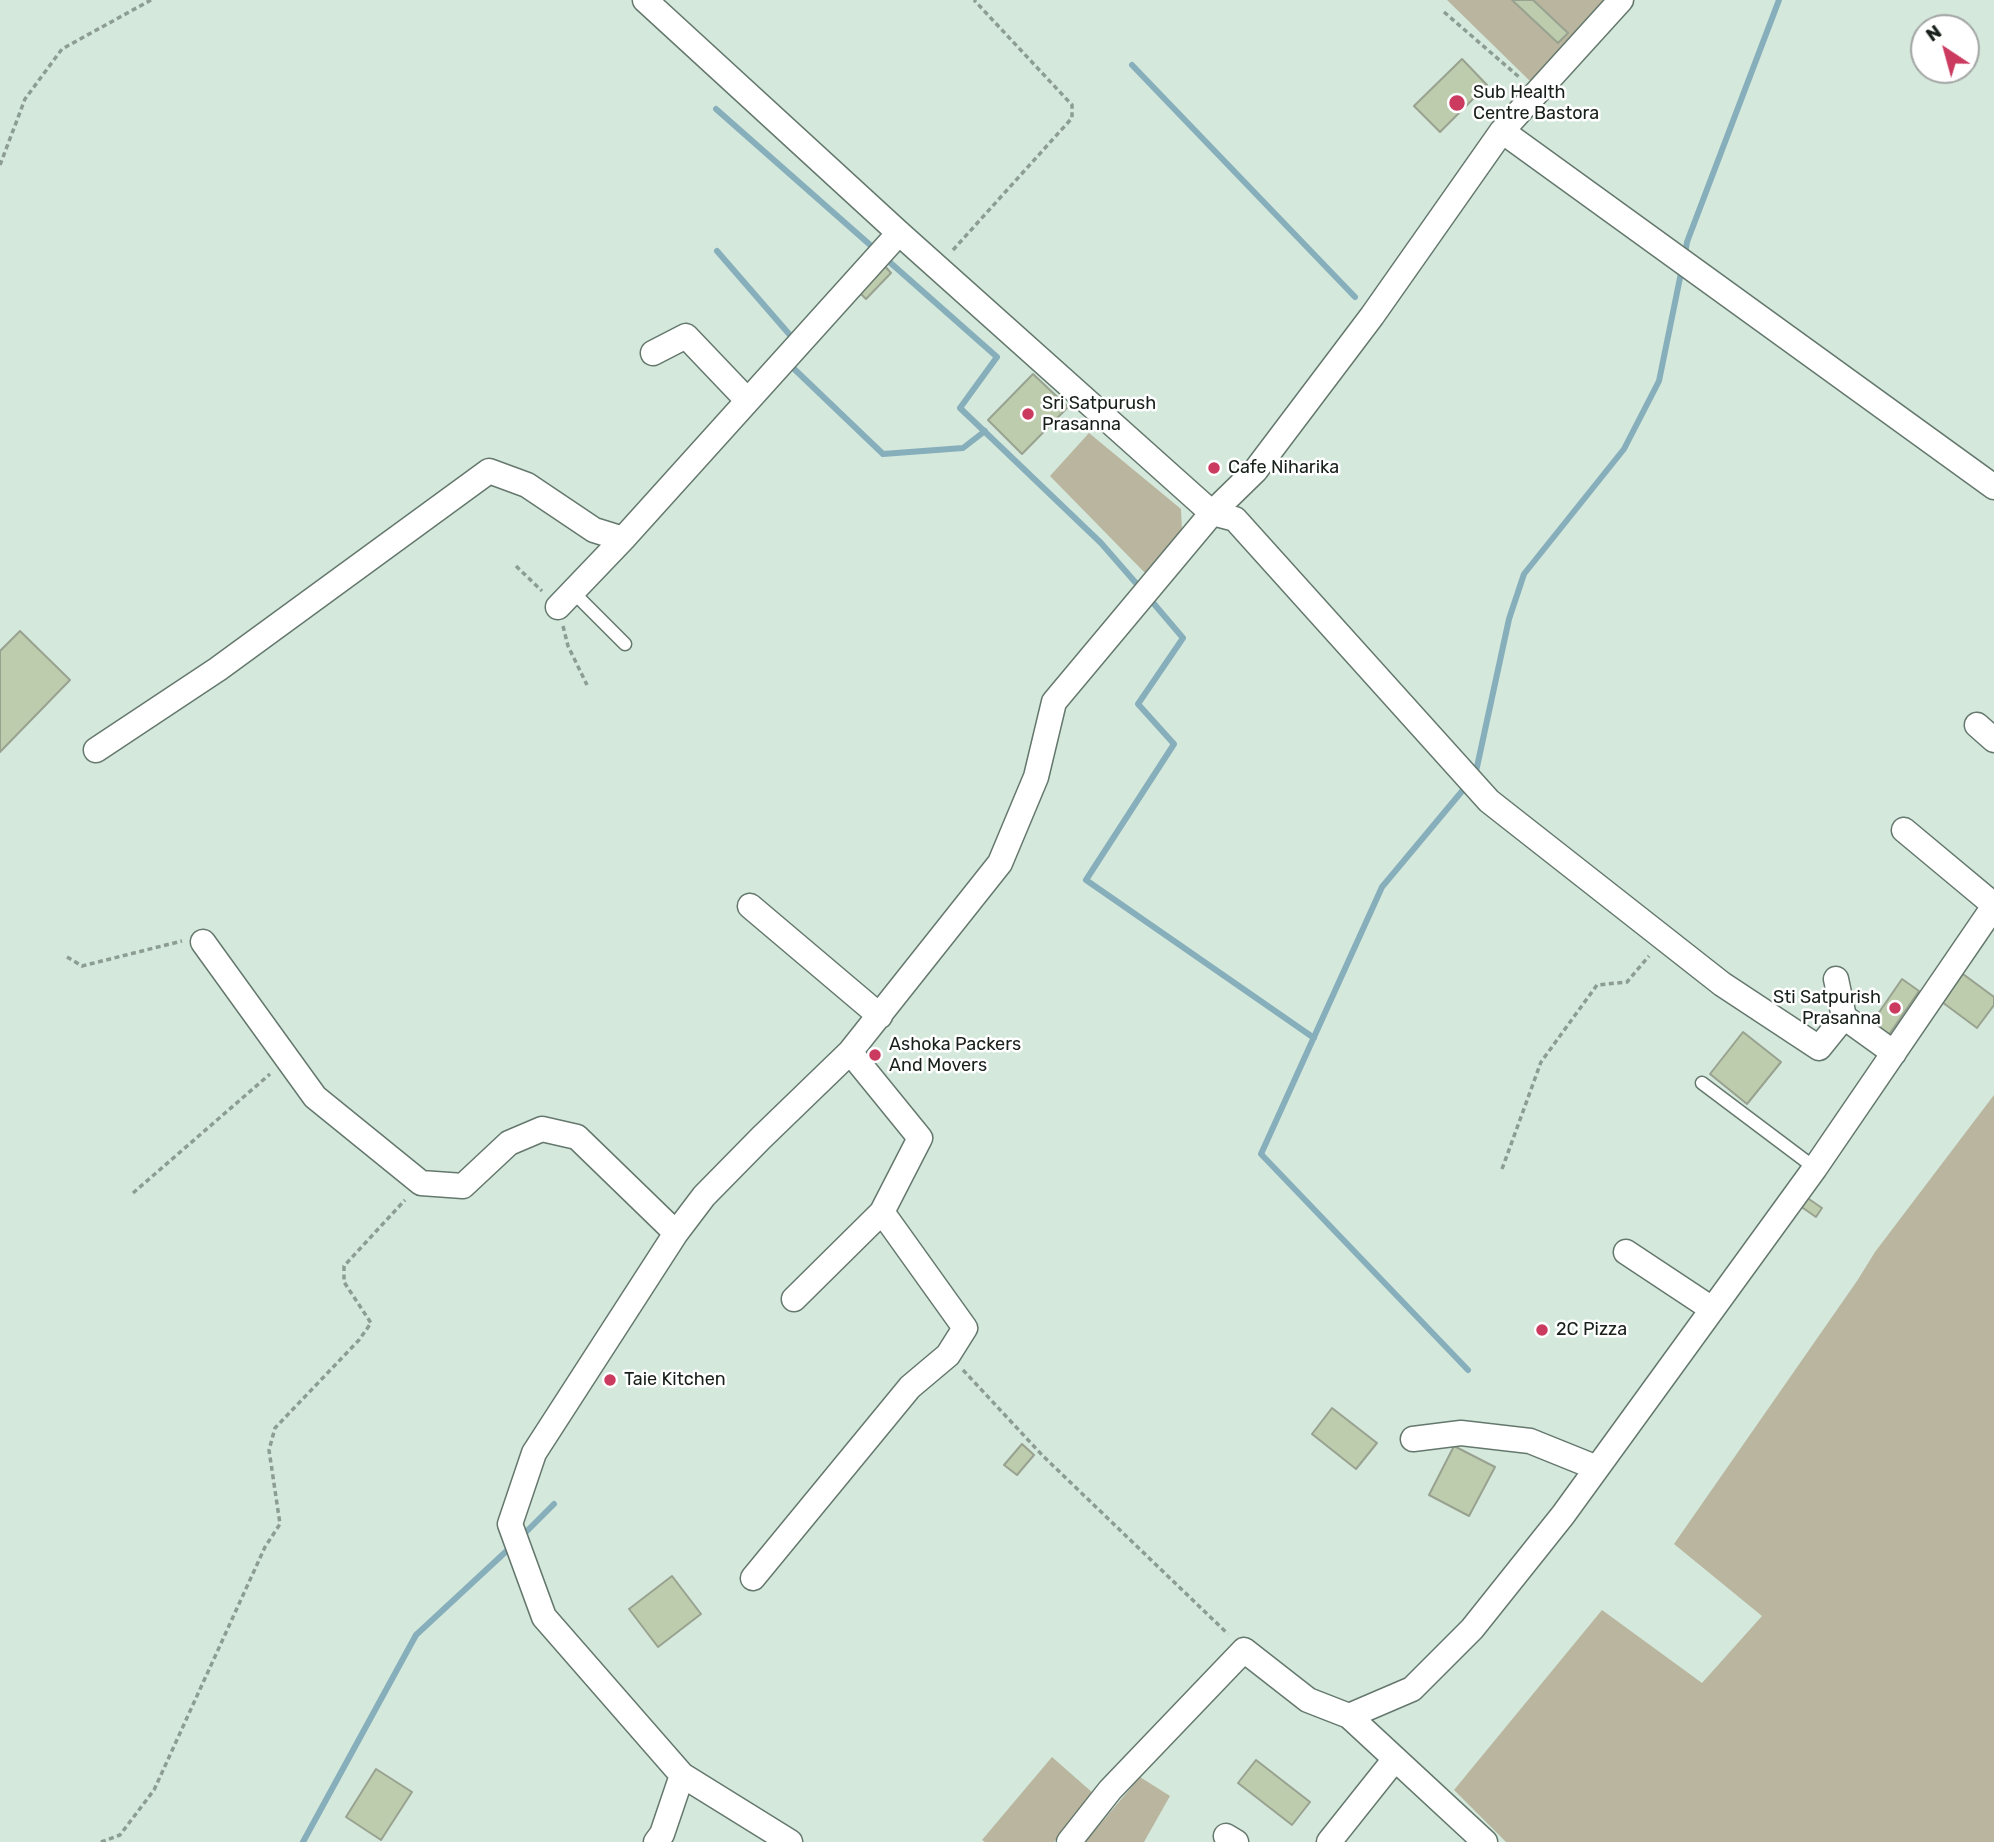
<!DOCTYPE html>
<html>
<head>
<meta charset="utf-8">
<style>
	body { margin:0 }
	#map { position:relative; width:1994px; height:1842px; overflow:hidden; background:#d4e8dc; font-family:Rubik,sans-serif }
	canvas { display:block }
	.north { position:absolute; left:1910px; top:14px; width:70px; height:70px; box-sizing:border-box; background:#fff; border:2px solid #a3a6a4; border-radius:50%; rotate:324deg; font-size:19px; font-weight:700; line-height:28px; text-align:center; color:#18201b }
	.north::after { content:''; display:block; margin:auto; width:24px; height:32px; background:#ca3b5f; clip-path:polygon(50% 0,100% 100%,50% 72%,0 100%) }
</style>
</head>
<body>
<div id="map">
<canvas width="1994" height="1842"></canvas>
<div class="north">N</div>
</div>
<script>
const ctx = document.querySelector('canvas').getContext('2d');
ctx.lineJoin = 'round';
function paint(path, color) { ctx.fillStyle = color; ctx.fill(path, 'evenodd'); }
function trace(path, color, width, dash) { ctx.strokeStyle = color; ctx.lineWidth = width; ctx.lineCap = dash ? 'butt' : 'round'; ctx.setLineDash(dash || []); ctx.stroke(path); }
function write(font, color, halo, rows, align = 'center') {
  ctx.font = font + ' Rubik,sans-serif'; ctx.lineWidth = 5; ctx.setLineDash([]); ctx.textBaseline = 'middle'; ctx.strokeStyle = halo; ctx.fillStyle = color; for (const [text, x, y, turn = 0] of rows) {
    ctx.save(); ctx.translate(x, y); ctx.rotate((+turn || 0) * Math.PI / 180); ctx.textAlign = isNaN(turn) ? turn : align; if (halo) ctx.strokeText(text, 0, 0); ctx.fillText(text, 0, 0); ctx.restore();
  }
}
const green = new Path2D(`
	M1447,0H1602L1605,3L1530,81Z
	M1089,433L1181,509L1182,530L1145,573L1050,476Z
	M1994,1095V1842H1506L1454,1790L1602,1610L1702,1683L1762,1616L1674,1544L1857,1281L1875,1252Z
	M1052,1757L1094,1794L1054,1842H985L982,1840Z
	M1140,1777L1170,1796L1144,1842H1085Z`);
const stream = new Path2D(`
	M1132,65L1355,297
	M716,109L877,251
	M717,251L796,342
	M1685,254L1687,242L1779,0
	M885,258L997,357L960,408L1101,543L1142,590
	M791,363L790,365L883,454L963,448L985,431
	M1149,598L1183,638L1138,704L1174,744L1086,880L1314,1038
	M1475,776L1509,619L1524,574L1624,449L1659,381L1682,268
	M1468,1370L1261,1154L1382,887L1468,784
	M521,1537L554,1504
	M303,1842L416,1635L513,1545`);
const building = new Path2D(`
	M1512,0H1533L1568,33L1558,43Z
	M1462,59L1487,85L1440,132L1414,106Z
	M882,263L891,273L866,299L856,289Z
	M1033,374L1068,407L1022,454L988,420Z
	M20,631L70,680L0,752V651Z
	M1963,974L1994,997V1005L1977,1028L1942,1002Z
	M1902,979L1919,991L1888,1036L1871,1024Z
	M1743,1032L1781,1062L1747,1104L1710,1074Z
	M1806,1197L1822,1208L1816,1217L1800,1206Z
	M1332,1408L1377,1443L1356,1469L1312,1434Z
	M1022,1444L1034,1455L1017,1475L1004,1465Z
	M1454,1446L1495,1467L1469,1516L1429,1495Z
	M672,1576L701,1614L658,1647L629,1609Z
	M1256,1760L1310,1802L1292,1825L1238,1783Z
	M376,1769L412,1792L381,1840L346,1817Z`);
const path = new Path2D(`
	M1444,12L1519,77
	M0,165L25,99L62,49L151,0
	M953,250L1072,118V105L974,0
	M516,566L542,591
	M563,626L568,646L587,685
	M67,957L82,966L182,941
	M1502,1169L1541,1062L1597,985L1627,982L1649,956
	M133,1193L270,1074
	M963,1370L1043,1456L1228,1634
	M101,1842L120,1835L154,1790L265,1547L280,1524L269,1450L275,1428L359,1340L371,1323L344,1282V1266L405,1200`);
const lane = new Path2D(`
	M573,592L625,644
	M1702,1083L1815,1168`);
const street = new Path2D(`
	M645,0L899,233L1212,513L1235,519L1489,801L1722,984L1819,1048L1844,1017L1894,1053
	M1502,131L1994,487
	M653,353L686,336L747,400
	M558,607L623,539
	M1977,725L1994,740
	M96,750L218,669L489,471L527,485L594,530L623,539L899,233
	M1904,830L1994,905
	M750,906L880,1016
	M203,942L315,1097L421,1183L463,1186L509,1143L542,1129L577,1137L676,1233
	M1836,979L1844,1017
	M1626,1252L1712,1309
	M794,1299L882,1212
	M1413,1439L1461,1433L1530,1441L1597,1468
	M753,1578L910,1387L948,1355L965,1328L882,1212L920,1138L850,1052
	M1349,1716L1485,1842
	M682,1775L790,1842
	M1226,1836L1236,1842
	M656,1842L662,1834L682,1775L544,1617L510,1524L534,1453L676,1233L704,1196L761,1138L850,1052L1000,863L1036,777L1054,702L1212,513L1255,471L1372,316L1502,131L1621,0
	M1069,1842L1110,1790L1244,1650L1308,1700L1349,1716L1412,1689L1472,1629L1563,1515L1815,1168L1994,906
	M1329,1842L1395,1759`);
const markers = [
	[1457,103,9,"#ca3b5f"],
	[1028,414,7,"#ca3b5f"],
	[1214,468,7,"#ca3b5f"],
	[1895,1008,7,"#ca3b5f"],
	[875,1055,7,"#ca3b5f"],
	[1542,1330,7,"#ca3b5f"],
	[610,1380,7,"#ca3b5f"]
];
const poiNames = [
	["Sub Health",1473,93],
	["Centre Bastora",1473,114],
	["Sri Satpurush",1042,404],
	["Prasanna",1042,425],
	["Cafe Niharika",1228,468],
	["Sti Satpurish",1881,998,"right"],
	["Prasanna",1881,1019,"right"],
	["Ashoka Packers",889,1045],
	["And Movers",889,1066],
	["2C Pizza",1556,1330],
	["Taie Kitchen",624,1380]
];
paint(green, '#b9b59e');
trace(stream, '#87afbb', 6);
paint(building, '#bcccac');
trace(building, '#99a290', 2);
trace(lane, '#65786d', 15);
trace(street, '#65786d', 27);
trace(path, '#8d9d93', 3.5, [5, 3.5]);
trace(lane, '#fff', 12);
trace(street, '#fff', 24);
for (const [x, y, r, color] of markers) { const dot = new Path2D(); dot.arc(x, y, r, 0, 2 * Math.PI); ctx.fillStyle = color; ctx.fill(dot); trace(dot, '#fff', 2.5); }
write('18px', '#18201b', '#fff', poiNames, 'left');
</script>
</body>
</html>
